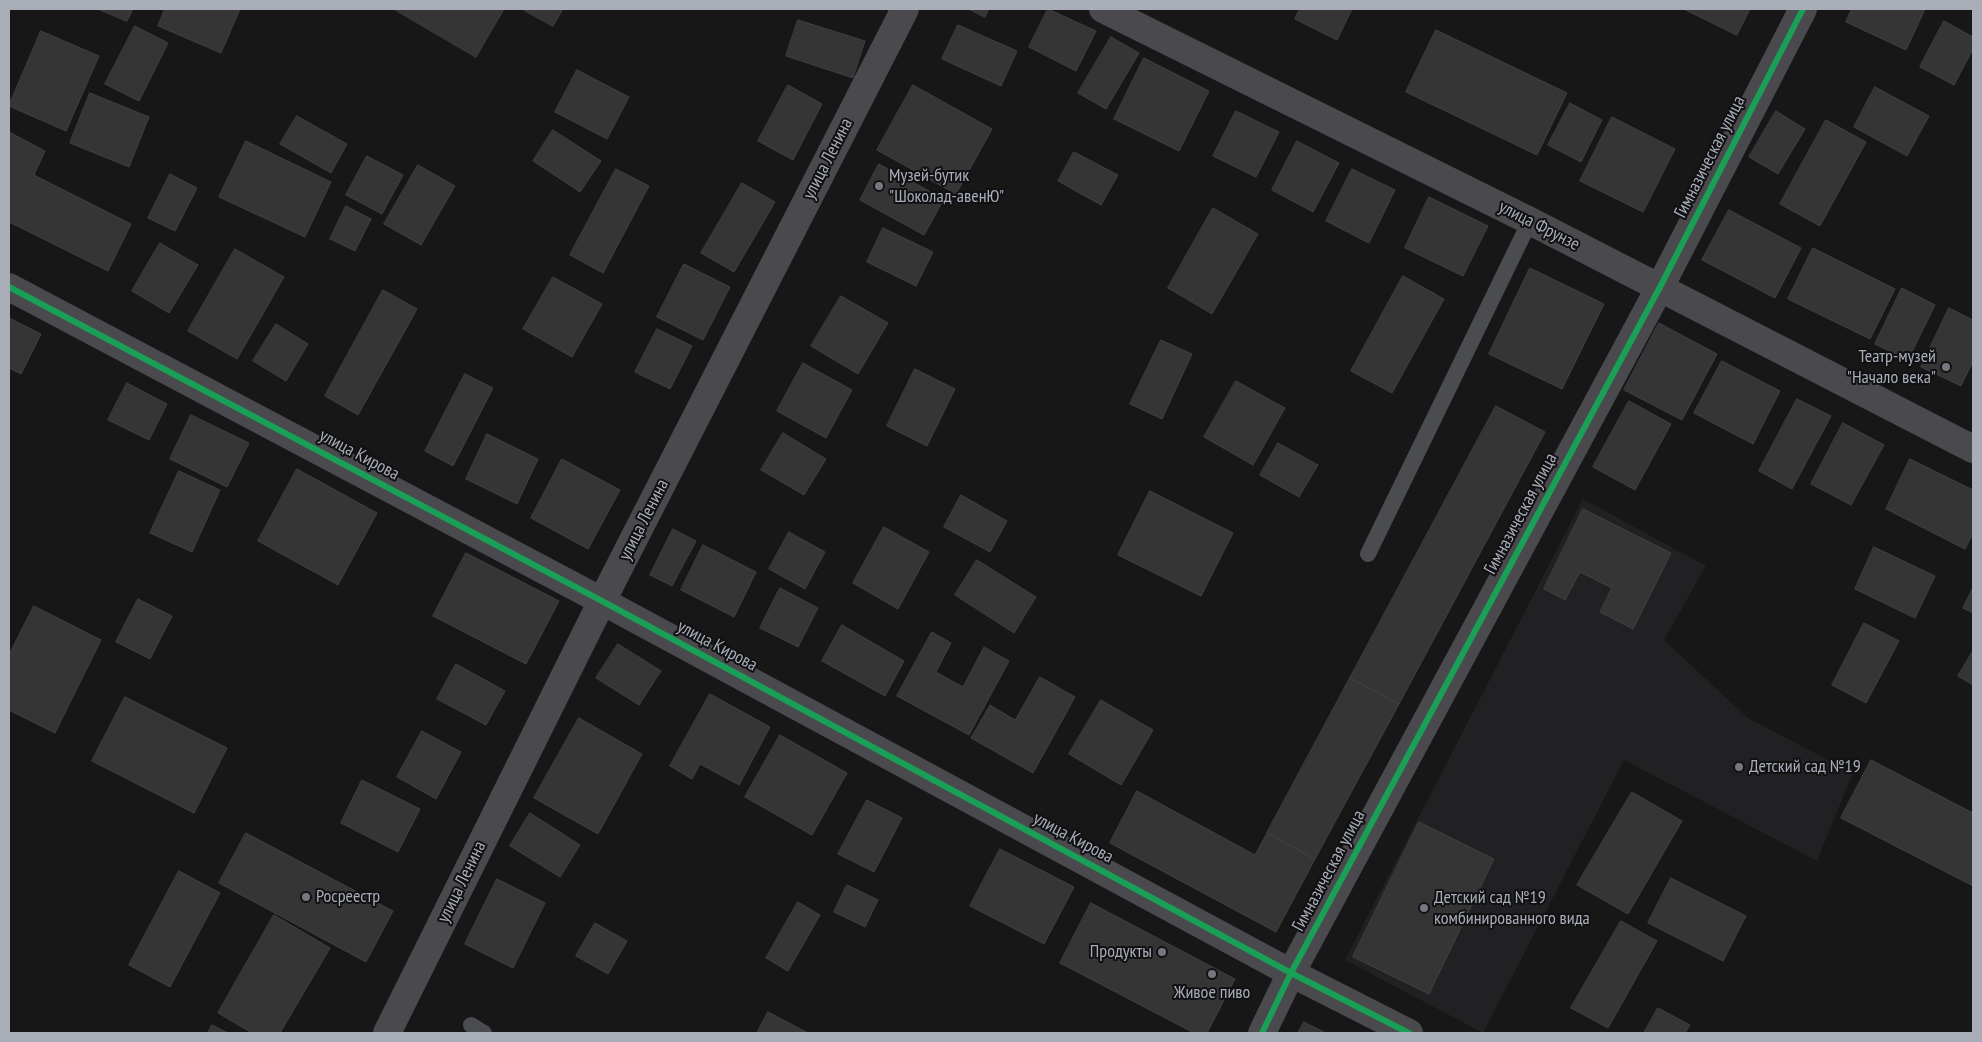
<!DOCTYPE html>
<html>
<head>
<meta charset="utf-8">
<style>
	body { margin:0 }
	#map { position:relative; width:1982px; height:1042px; overflow:hidden; background:#171717; font-family:"PT Sans Narrow",sans-serif }
	canvas { display:block }
	.frame { position:absolute; inset:0; border:10px solid #a8adb8; pointer-events:none }
</style>
</head>
<body>
<div id="map">
<canvas width="1982" height="1042"></canvas>
<div class="frame"></div>
</div>
<script>
const ctx = document.querySelector('canvas').getContext('2d');
ctx.lineJoin = 'round';
function paint(path, color) { ctx.fillStyle = color; ctx.fill(path, 'evenodd'); }
function trace(path, color, width, dash) { ctx.strokeStyle = color; ctx.lineWidth = width; ctx.lineCap = dash ? 'butt' : 'round'; ctx.setLineDash(dash || []); ctx.stroke(path); }
function write(font, color, halo, rows, align = 'center') {
  ctx.font = font + ' "PT Sans Narrow",sans-serif'; ctx.lineWidth = 4; ctx.setLineDash([]); ctx.textBaseline = 'middle'; ctx.strokeStyle = halo; ctx.fillStyle = color; for (const [text, x, y, turn = 0] of rows) {
    ctx.save(); ctx.translate(x, y); ctx.rotate((+turn || 0) * Math.PI / 180); ctx.textAlign = isNaN(turn) ? turn : align; if (halo) ctx.strokeText(text, 0, 0); ctx.fillText(text, 0, 0); ctx.restore();
  }
}
const built = new Path2D(`
	M1583,499L1706,566L1664,640L1748,718L1853,773L1817,861L1624,760L1483,1033L1345,960Z`);
const building = new Path2D(`
	M98,9H133L127,21Z
	M165,9H240L221,53L158,26Z
	M394,9H504L476,57Z
	M522,9H563L553,26Z
	M969,9H989L985,17Z
	M1048,9L1096,31L1076,71L1029,47Z
	M1300,9H1352L1337,40L1295,19Z
	M1684,9H1750L1737,35Z
	M1852,9H1925L1906,50L1846,22Z
	M798,20L865,41L853,78L786,56Z
	M1944,21L1973,37V49L1954,85L1920,67Z
	M958,25L1017,51L1001,86L942,59Z
	M135,26L168,43L139,101L105,84Z
	M1436,30L1567,93L1537,155L1406,92Z
	M41,31L99,56L66,131L9,106Z
	M1111,37L1139,53L1106,109L1078,93Z
	M1144,58L1209,91L1179,151L1114,119Z
	M577,70L629,97L607,139L555,112Z
	M788,85L822,104L793,160L758,141Z
	M913,85L992,129L956,194L877,150Z
	M1875,87L1929,116L1907,156L1854,127Z
	M90,93L149,117L129,167L70,143Z
	M1570,103L1602,120L1581,162L1548,145Z
	M1236,111L1279,132L1256,177L1213,156Z
	M1776,111L1805,129L1778,174L1749,157Z
	M297,116L347,144L331,173L280,144Z
	M1612,117L1675,149L1643,212L1580,181Z
	M1826,120L1866,142L1820,226L1780,204Z
	M553,130L601,161L580,192L533,161Z
	M9,132L45,151L34,175L131,224L108,271L9,222Z
	M246,141L331,182L305,237L219,197Z
	M1297,141L1339,163L1313,212L1272,190Z
	M1074,152L1118,175L1101,205L1058,181Z
	M367,156L403,175L382,214L346,195Z
	M879,164L944,199L924,235L860,200Z
	M418,165L455,186L421,245L384,224Z
	M616,169L649,186L603,273L570,255Z
	M1352,169L1395,190L1369,243L1326,221Z
	M170,174L197,188L175,231L148,218Z
	M742,183L775,202L734,272L701,253Z
	M1429,197L1488,226L1463,276L1405,248Z
	M346,206L371,219L355,251L330,239Z
	M1213,208L1258,234L1212,314L1168,288Z
	M1729,210L1801,248L1775,298L1702,260Z
	M883,228L933,252L916,286L867,262Z
	M160,243L198,265L169,313L132,291Z
	M1813,248L1895,289L1870,339L1788,299Z
	M235,249L284,277L237,359L188,331Z
	M684,264L730,287L703,340L657,317Z
	M1530,268L1604,304L1562,389L1489,354Z
	M1403,276L1444,299L1392,393L1351,371Z
	M553,277L602,304L572,357L523,329Z
	M1902,288L1935,305L1908,360L1875,344Z
	M383,290L417,309L358,415L325,396Z
	M841,296L888,323L858,374L811,346Z
	M1949,308L1973,320V361L1961,386L1921,367Z
	M9,318L41,334L21,374L9,368Z
	M1659,323L1717,354L1682,420L1624,390Z
	M276,324L308,344L286,381L253,361Z
	M657,329L692,346L670,389L635,372Z
	M1161,340L1192,354L1162,419L1130,404Z
	M1722,361L1780,391L1753,444L1694,413Z
	M803,363L852,390L826,438L777,411Z
	M915,369L955,389L927,446L887,426Z
	M465,374L493,388L453,466L425,451Z
	M1236,381L1285,408L1253,465L1204,437Z
	M127,383L167,404L149,440L108,420Z
	M1797,399L1831,416L1792,489L1759,471Z
	M1629,401L1671,424L1635,490L1593,467Z
	M1496,406L1545,432L1399,704L1350,678Z
	M191,415L249,443L227,487L170,459Z
	M1843,423L1884,445L1851,505L1811,484Z
	M783,433L826,459L804,495L761,470Z
	M487,434L538,459L517,504L466,479Z
	M1278,443L1318,465L1299,497L1260,475Z
	M562,459L620,490L588,549L531,518Z
	M1910,459L1973,490V533L1965,549L1886,509Z
	M297,469L377,513L338,585L258,541Z
	M179,471L220,490L192,552L150,533Z
	M1150,491L1233,533L1201,596L1118,555Z
	M961,495L1007,521L990,552L944,527Z
	M1583,509L1671,553L1633,629L1600,612L1612,588L1580,572L1565,600L1544,589Z
	M884,527L929,552L898,609L853,583Z
	M673,529L696,541L672,586L650,575Z
	M789,532L825,552L805,589L769,569Z
	M703,545L756,572L734,617L681,590Z
	M1874,547L1935,576L1915,618L1855,589Z
	M466,553L559,601L526,664L433,616Z
	M977,560L1036,597L1014,633L955,595Z
	M780,588L818,608L798,647L760,628Z
	M1973,588V613L1963,608Z
	M138,599L172,616L150,659L116,642Z
	M34,606L101,640L55,733L9,710V655Z
	M1864,623L1899,641L1866,703L1832,685Z
	M842,625L904,661L885,696L822,661Z
	M932,632L951,643L936,672L963,687L984,647L1009,661L969,735L897,696Z
	M618,644L661,671L639,705L596,678Z
	M1973,651V685L1958,676Z
	M456,664L505,691L486,725L437,699Z
	M1040,677L1075,697L1033,773L971,738L990,705L1015,720Z
	M1350,678L1399,704L1315,859L1267,833Z
	M710,694L770,727L739,785L700,764L692,779L670,766Z
	M125,697L227,748L194,813L92,761Z
	M1101,700L1153,730L1121,785L1069,754Z
	M579,718L642,754L598,834L534,798Z
	M422,731L461,752L436,799L397,777Z
	M780,735L847,773L812,835L745,797Z
	M1871,760L1973,813V886L1841,818Z
	M362,780L420,809L398,852L341,823Z
	M1137,791L1255,855L1267,833L1315,859L1276,932L1110,843Z
	M1632,792L1682,821L1628,914L1577,885Z
	M867,800L902,818L874,872L838,854Z
	M530,813L580,845L560,877L510,846Z
	M1419,822L1494,859L1429,994L1353,957Z
	M246,833L393,911L366,962L219,883Z
	M1000,849L1074,887L1044,944L970,906Z
	M179,871L220,893L170,987L129,965Z
	M1671,878L1746,916L1723,961L1648,923Z
	M497,879L545,903L513,968L465,944Z
	M847,885L878,900L865,927L834,912Z
	M798,902L820,915L788,971L766,958Z
	M1091,903L1235,979L1207,1033H1194L1060,963Z
	M274,915L330,948L280,1033H252L218,1013Z
	M1621,921L1657,941L1608,1028L1571,1008Z
	M595,923L627,941L608,974L576,956Z
	M1658,1008L1690,1025L1685,1033H1644Z
	M768,1012L808,1033H757Z
	M1304,1022L1326,1033H1298Z
	M212,1025L228,1033H208Z`);
const lane = new Path2D(`
	M1368,554L1530,221
	M471,1025L484,1033`);
const secondary = new Path2D(`
	M1103,9L1530,221L1973,449
	M9,287L602,601L1291,973L1409,1033
	M387,1033L602,601L905,9
	M1262,1033L1291,973L1660,287L1803,9`);
const cycleway = new Path2D(`
	M9,287L602,601L1291,973L1409,1033
	M1262,1033L1291,973L1660,287L1803,9`);
const markers = [
	[879,186,5,"#757880"],
	[1946,367,5,"#757880"],
	[1739,767,5,"#757880"],
	[306,897,5,"#757880"],
	[1424,908,5,"#757880"],
	[1162,952,5,"#757880"],
	[1212,974,5,"#757880"]
];
const streetNames = [
	["Гимназическая улица",1710,157,-63],
	["улица Ленина",828,159,-63],
	["улица Фрунзе",1539,226,27],
	["улица Кирова",359,455,28],
	["Гимназическая улица",1521,514,-62],
	["улица Ленина",644,520,-63],
	["улица Кирова",717,646,28],
	["улица Кирова",1073,838,28],
	["Гимназическая улица",1329,871,-62],
	["улица Ленина",462,882,-64]
];
const poiNames = [
	["Музей-бутик",889,176],
	["\"Шоколад-авенЮ\"",889,197],
	["Театр-музей",1936,357,"right"],
	["\"Начало века\"",1936,378,"right"],
	["Детский сад №19",1749,767],
	["Росреестр",316,897],
	["Детский сад №19",1434,898],
	["комбинированного вида",1434,919],
	["Продукты",1152,952,"right"],
	["Живое пиво",1212,993,"center"]
];
paint(built, '#212123');
paint(building, '#353536');
trace(building, '#3f4043', 1);
trace(lane, '#4b4c50', 16);
trace(secondary, '#4a4a4e', 28);
trace(cycleway, '#1a9f57', 6);
for (const [x, y, r, color] of markers) { const dot = new Path2D(); dot.arc(x, y, r, 0, 2 * Math.PI); ctx.fillStyle = color; ctx.fill(dot); trace(dot, '#111113', 2); }
write('18px', '#a8adb8', '#111113', streetNames);
write('18px', '#a8adb8', '#111113', poiNames, 'left');
</script>
</body>
</html>
